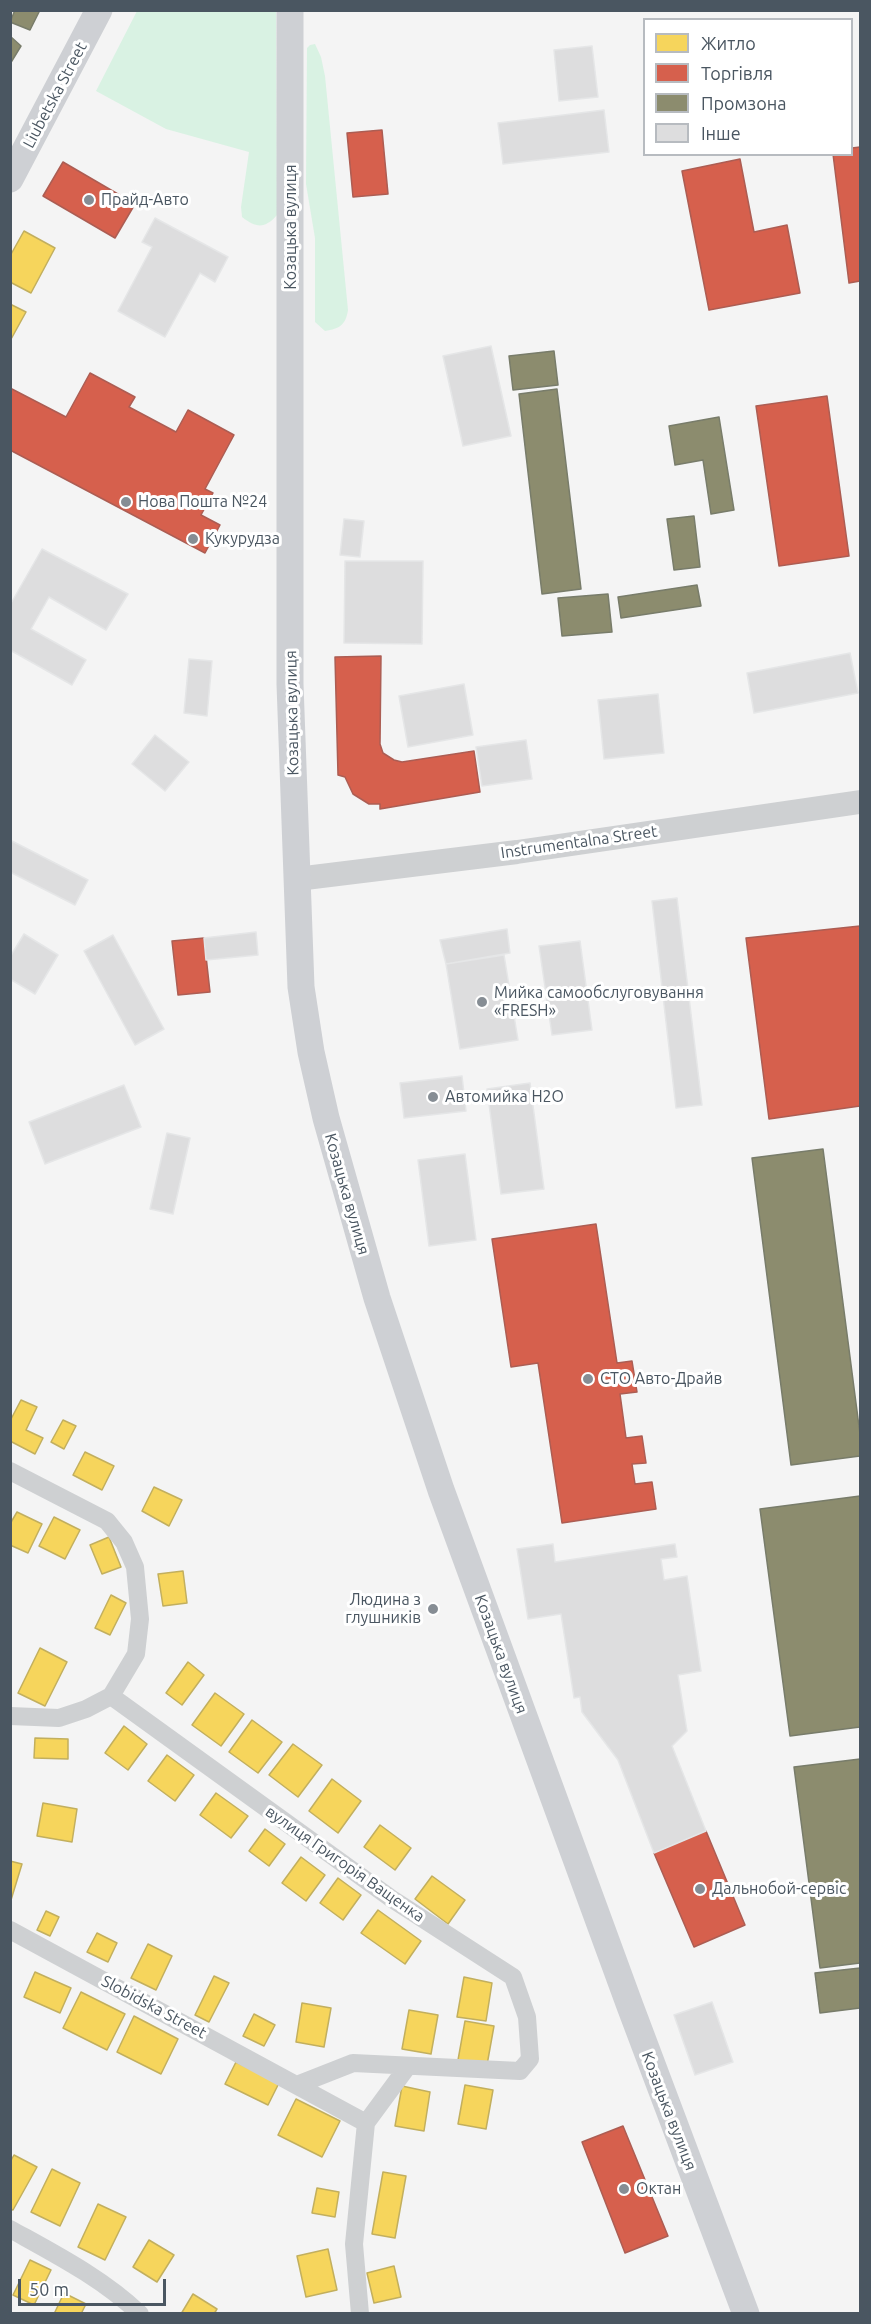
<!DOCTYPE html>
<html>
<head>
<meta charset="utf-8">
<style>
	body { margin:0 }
	#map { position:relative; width:871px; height:2324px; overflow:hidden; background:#f4f4f4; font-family:Ubuntu,sans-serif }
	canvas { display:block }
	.frame { position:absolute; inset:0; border:12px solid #4a5661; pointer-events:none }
	.legend { position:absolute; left:643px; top:18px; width:210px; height:138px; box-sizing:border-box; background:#fff; border:2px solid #b7bbc0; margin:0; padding:8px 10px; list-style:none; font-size:18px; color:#4a5661 }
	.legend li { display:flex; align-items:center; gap:12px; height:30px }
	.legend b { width:30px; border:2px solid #b7bbc0 }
	.scale { position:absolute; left:18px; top:2279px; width:148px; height:27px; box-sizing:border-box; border:3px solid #4a5661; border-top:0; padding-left:8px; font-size:18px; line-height:21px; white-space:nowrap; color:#4a5661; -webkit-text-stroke:4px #fff; paint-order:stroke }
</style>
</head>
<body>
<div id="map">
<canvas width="871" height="2324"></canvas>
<div class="frame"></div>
<ul class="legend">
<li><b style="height:16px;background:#f6d55c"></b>Житло</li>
<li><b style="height:16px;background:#d6604d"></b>Торгівля</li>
<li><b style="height:16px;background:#8c8c6e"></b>Промзона</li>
<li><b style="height:16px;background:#ddddde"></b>Інше</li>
</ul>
<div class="scale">50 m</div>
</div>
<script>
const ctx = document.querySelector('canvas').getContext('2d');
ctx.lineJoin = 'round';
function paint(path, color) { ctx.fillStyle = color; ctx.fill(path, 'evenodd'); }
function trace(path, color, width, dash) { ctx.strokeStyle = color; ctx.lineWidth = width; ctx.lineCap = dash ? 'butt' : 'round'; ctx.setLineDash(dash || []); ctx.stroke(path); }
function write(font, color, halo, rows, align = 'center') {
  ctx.font = font + ' Ubuntu,sans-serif'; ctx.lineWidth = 6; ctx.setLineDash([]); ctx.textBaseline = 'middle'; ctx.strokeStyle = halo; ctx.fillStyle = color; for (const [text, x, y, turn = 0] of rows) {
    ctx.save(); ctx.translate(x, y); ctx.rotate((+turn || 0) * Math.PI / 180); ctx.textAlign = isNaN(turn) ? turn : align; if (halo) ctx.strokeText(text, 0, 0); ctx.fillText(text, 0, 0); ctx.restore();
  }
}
const green = new Path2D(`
	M137,11H276L277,215C265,229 256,228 242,217L241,207L249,152L166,129L96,91Z
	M315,44L321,57L325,76L348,310C346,324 340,329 325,331L315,322V238L306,184L307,48L310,45Z`);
const homes = new Path2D(`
	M24,231L55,248L31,293L10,282V256Z
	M10,304L26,312L10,341Z
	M21,1400L37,1407L26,1430L43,1438L35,1454L10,1441V1421Z
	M63,1420L76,1426L64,1449L51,1442Z
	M85,1452L114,1466L102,1490L73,1475Z
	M154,1487L182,1500L169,1526L142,1511Z
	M17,1512L42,1524L28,1553L10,1545V1524Z
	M54,1517L80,1530L65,1559L39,1546Z
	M109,1537L121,1567L102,1574L90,1545Z
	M183,1571L187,1603L163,1606L158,1574Z
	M111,1595L126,1603L110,1635L95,1628Z
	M40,1648L67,1662L45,1706L18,1693Z
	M188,1662L204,1675L182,1705L166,1693Z
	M215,1693L244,1714L221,1746L192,1725Z
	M252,1720L282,1742L258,1773L229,1752Z
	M124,1726L147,1744L128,1770L105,1753Z
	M35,1738L68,1739V1759L34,1758Z
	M293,1744L322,1765L298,1797L269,1775Z
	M167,1755L194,1775L175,1801L148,1781Z
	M332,1779L361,1801L338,1833L309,1811Z
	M216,1793L248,1816L231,1838L200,1815Z
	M43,1803L77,1809L72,1842L37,1836Z
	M380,1825L411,1848L395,1870L364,1847Z
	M265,1829L285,1844L269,1866L249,1851Z
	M301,1857L325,1875L306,1901L282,1883Z
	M10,1861L22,1864L11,1900H10Z
	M432,1876L465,1900L448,1924L415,1899Z
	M338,1878L361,1895L343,1920L320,1903Z
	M378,1910L421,1941L405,1964L361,1933Z
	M46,1911L59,1917L50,1936L37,1930Z
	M97,1933L117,1943L108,1962L87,1952Z
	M148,1944L172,1956L156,1990L131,1978Z
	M35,1972L71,1988L60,2013L24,1997Z
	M214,1976L229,1983L209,2022L195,2015Z
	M464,1977L492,1983L486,2021L457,2017Z
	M81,1992L125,2014L107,2050L63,2028Z
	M302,2003L331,2008L324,2047L296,2042Z
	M409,2010L438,2015L431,2054L402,2049Z
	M254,2014L275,2025L264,2046L243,2036Z
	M134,2016L178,2039L161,2074L117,2052Z
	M465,2021L494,2026L487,2065L458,2060Z
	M236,2062L279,2083L268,2105L225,2084Z
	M465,2085L493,2090L486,2129L458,2124Z
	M402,2086L430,2092L424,2131L395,2126Z
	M296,2099L340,2121L322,2157L278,2135Z
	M14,2155L37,2167L13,2210L10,2209V2162Z
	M52,2169L80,2183L60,2226L31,2212Z
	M383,2172L406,2176L395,2238L372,2234Z
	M317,2188L339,2192L335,2217L312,2213Z
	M98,2204L126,2217L105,2260L78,2247Z
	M149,2240L174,2255L157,2282L133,2267Z
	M328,2249L337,2290L306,2297L297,2256Z
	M30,2260L51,2270L34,2305L13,2295Z
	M394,2266L401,2297L374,2303L367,2273Z
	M64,2293L86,2304L81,2314H54Z
	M193,2294L217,2309L214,2314H181Z`);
const shops = new Path2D(`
	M382,130L388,194L353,197L347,133Z
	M860,147V281L849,283L833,154H852V148Z
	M740,159L754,232L787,225L800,293L709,310L682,171Z
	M63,162L135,204L115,238L43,196Z
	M90,373L135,397L129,407L176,432L188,410L234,435L205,489L213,493L201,515L220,525L205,553L10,450V388L66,417Z
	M827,396L849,556L779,566L756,406Z
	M381,656L380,744L383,753L394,760L402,762L474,751L480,792L380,809V804H369L353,794L345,777L338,775L335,657Z
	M860,926V1106L769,1119L746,938Z
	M204,938L210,992L178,995L172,941Z
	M596,1224L617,1363L632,1361L637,1392L620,1394L626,1438L642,1436L646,1463L632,1464L635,1484L652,1482L656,1509L562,1523L538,1363L511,1367L492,1239Z
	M706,1831L745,1925L694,1947L654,1853Z
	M623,2126L668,2236L625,2253L582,2142Z`);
const industry = new Path2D(`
	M15,10H40L30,30L10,22Z
	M10,36L21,46L10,64Z
	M554,351L558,385L513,390L509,356Z
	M557,389L581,589L542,594L519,394Z
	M719,417L734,510L711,514L703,460L675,465L669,426Z
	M694,516L700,567L674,570L667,519Z
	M697,585L701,606L621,618L618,597Z
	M608,594L612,632L562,636L558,598Z
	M823,1149L860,1434V1456L791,1465L752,1158Z
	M860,1496V1727L790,1736L760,1509Z
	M860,1759V1963L820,1968L794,1767Z
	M860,1968V2008L820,2013L815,1973Z`);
const building = new Path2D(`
	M592,46L598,97L559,101L554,50Z
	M604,110L609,152L503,164L498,123Z
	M155,218L228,257L215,282L200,273L165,337L118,311L152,247L142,242Z
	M491,346L511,436L463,446L443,356Z
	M344,519L364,521L360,557L340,555Z
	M42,549L128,594L106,630L49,597L31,629L86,660L72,685L10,650V605Z
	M345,561H423L422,644L344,643Z
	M850,653L858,693L754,713L747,673Z
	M189,659L212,661L207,716L184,713Z
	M464,684L473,735L408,747L399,696Z
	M658,694L664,753L604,759L598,700Z
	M155,735L189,762L165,791L132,764Z
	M526,740L532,779L482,786L476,747Z
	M10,840L88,880L75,905L10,872Z
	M677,898L702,1105L676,1108L652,901Z
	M507,929L510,953L446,964L440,940Z
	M256,932L258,955L206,960L204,938Z
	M24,934L58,955L35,994L10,979V957Z
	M113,935L164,1029L135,1045L84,951Z
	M580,941L592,1030L552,1035L539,946Z
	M504,955L518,1040L460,1049L446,964Z
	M462,1076L466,1111L404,1118L400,1083Z
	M530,1083L544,1189L501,1194L487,1089Z
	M124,1085L141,1127L45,1164L29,1122Z
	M167,1133L190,1138L173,1214L150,1209Z
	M465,1154L476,1240L429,1246L418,1160Z
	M553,1544L555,1562L675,1544L677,1557L661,1559L664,1580L687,1576L701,1671L678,1675L687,1731L672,1746L706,1831L654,1853L618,1760L582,1712L580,1697L574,1698L561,1614L528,1619L517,1549Z
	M712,2002L733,2062L695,2075L674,2015Z`);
const minor = new Path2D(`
	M10,1471L107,1521L124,1542L135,1567L140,1619L136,1654L111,1696L86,1709L59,1718L10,1716
	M111,1696L392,1899L513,1977L527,2017L530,2059L520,2071L353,2063L297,2085
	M10,1930L366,2123
	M10,2229C55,2254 102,2278 140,2314
	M360,2314L354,2244L366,2123L408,2066`);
const tertiary = new Path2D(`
	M297,879L517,852L860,802`);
const secondary = new Path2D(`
	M290,10V684L301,987L311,1052L326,1118L377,1298L441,1490L630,2006L746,2314
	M10,179L99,10`);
const markers = [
	[89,200,6,"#868d94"],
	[126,502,6,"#868d94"],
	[193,539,6,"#868d94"],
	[482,1002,6,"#868d94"],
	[433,1097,6,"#868d94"],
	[588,1379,6,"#868d94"],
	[433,1609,6,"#868d94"],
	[700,1889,6,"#868d94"],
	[624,2189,6,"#868d94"]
];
const streetNames = [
	["Liubetska Street",55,95,-62],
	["Козацька вулиця",291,227,-90],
	["Козацька вулиця",292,713,-91],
	["Instrumentalna Street",579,842,-8],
	["Козацька вулиця",347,1194,74],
	["Козацька вулиця",501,1654,70],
	["вулиця Григорія Ващенка",345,1864,35],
	["Slobidska Street",154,2007,28],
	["Козацька вулиця",669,2111,69]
];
const poiNames = [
	["Прайд-Авто",101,200],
	["Нова Пошта №24",138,502],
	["Кукурудза",205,539],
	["Мийка самообслуговування",494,993],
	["«FRESH»",494,1011],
	["Автомийка H2O",445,1097],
	["СТО Авто-Драйв",600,1379],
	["Людина з",421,1600,"right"],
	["глушників",421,1618,"right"],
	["Дальнобой-сервіс",712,1889],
	["Октан",636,2189]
];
paint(green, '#d9f2e3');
paint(homes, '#f6d55c');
trace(homes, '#c2af5e', 1.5);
paint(shops, '#d6604d');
trace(shops, '#ac5d53', 1.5);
paint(industry, '#8c8c6e');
trace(industry, '#787c6a', 1.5);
paint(building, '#ddddde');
trace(building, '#e5e6e7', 1.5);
trace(minor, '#ced0d2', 18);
trace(tertiary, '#ced0d2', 24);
trace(secondary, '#ced0d4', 27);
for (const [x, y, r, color] of markers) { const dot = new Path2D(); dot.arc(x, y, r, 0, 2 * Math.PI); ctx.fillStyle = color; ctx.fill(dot); trace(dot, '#fff', 2); }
write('16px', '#4a5661', '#fff', streetNames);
write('16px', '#4a5661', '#fff', poiNames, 'left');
</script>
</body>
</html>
